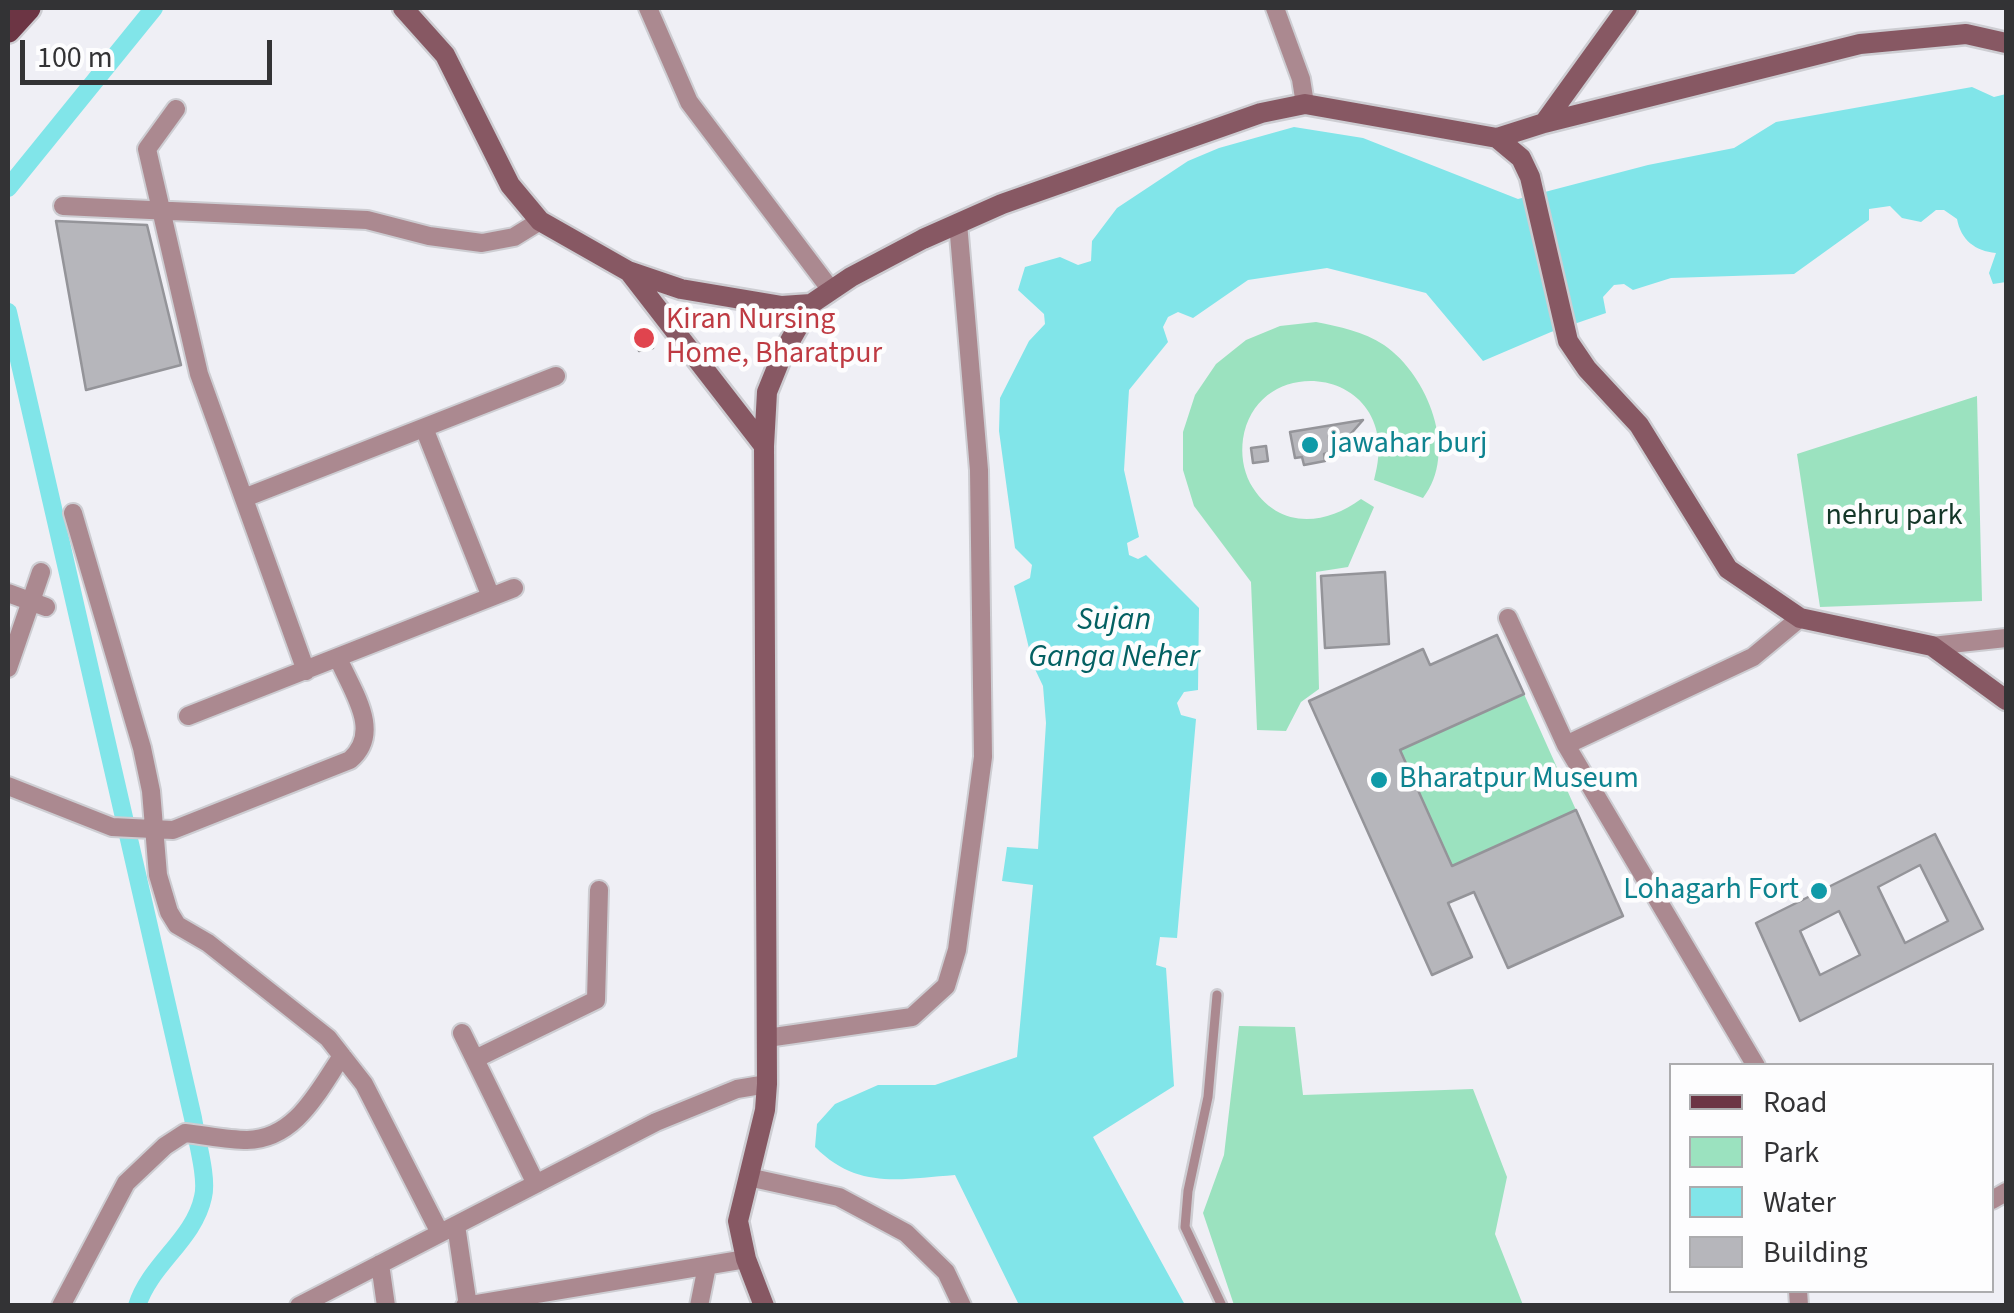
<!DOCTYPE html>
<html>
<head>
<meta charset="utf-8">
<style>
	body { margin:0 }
	#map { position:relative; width:2014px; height:1313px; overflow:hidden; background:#efeff5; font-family:"Source Sans 3",sans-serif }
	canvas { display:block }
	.frame { position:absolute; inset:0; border:10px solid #333335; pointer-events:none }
	.legend { position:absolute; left:1669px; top:1063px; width:325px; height:230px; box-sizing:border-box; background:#fdfdfe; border:2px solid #acacae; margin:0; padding:12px 18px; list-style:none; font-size:30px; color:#333335 }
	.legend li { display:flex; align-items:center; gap:20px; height:50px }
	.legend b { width:50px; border:2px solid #acacae }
	.scale { position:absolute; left:20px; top:40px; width:252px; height:45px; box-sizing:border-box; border:5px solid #333335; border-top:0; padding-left:12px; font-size:30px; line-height:35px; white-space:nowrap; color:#333335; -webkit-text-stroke:8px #fdfdfe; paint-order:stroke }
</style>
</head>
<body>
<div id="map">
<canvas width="2014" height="1313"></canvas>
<div class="frame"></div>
<ul class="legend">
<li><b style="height:12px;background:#6c3544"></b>Road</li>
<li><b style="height:28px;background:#9be2bf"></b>Park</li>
<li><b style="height:28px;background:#81e5e9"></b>Water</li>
<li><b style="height:28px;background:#b6b6bb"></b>Building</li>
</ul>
<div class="scale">100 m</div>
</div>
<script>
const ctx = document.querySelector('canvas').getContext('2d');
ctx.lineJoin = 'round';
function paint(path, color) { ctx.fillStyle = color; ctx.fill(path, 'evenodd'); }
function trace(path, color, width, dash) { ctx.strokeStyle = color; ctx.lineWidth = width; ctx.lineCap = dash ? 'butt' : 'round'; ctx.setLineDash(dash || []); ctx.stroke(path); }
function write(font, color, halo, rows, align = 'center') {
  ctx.font = font + ' "Source Sans 3",sans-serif'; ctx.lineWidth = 9; ctx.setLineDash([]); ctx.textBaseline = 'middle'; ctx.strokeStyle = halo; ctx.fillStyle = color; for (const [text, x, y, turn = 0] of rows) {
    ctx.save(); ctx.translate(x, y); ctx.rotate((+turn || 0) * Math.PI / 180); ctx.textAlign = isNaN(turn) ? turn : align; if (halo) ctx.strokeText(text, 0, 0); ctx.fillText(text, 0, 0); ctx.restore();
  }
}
const green = new Path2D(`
	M1316,322C1340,327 1363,331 1384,345C1428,375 1459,453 1423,498L1374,480C1407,367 1257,347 1243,439C1241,454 1243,469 1250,483C1276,529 1323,527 1361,499L1374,507L1348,567L1316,572L1319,689L1301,702L1286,731L1257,730L1251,582L1194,506L1183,470V432L1195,395L1216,364L1246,340L1280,326Z
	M1977,396L1982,601L1820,607L1797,454Z
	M1524,694L1576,810L1452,866L1400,750Z
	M1239,1026L1295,1027L1303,1095L1473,1089L1507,1177L1495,1234L1523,1305H1234L1203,1213L1224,1155Z`);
const water = new Path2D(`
	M1972,87L1994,97L2006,94V282L1993,284L1989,273L1996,253C1975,251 1961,240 1957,219L1944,210H1936L1921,222L1902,218L1890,206L1869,209V220L1794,274L1671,278L1633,290L1624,284L1614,285L1603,297L1606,313L1551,332L1483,361L1426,293L1327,268L1248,280L1193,318L1178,312L1168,317L1163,327L1168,342L1129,390L1124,470L1139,537L1127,543L1129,555L1138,559L1146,555L1199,608L1198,690L1184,692L1177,703L1181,715L1196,719L1177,938L1160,937L1156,965L1166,968L1174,1086L1093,1137L1185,1305H1019L955,1175C900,1179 858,1190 815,1147L817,1124L835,1104L878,1085H935L1017,1057L1033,885L1002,881L1007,847L1038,849L1046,723L1043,686L1033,665L1014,586L1030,578L1032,565L1015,548L999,431L1000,398L1029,341L1045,324L1044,314L1018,290L1025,267L1060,257L1078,265L1091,261L1092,241L1117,208L1188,161L1219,148L1294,127L1363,138L1518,199L1648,165L1734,148L1776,122Z`);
const canal = new Path2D(`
	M8,188L154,8
	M8,312L193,1118C196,1138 208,1178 203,1197C194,1240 150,1264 137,1306`);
const building = new Path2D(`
	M56,221L147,225L181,365L86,390Z
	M650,329L653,348L639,351L635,332Z
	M1363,420L1348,437H1329L1331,452L1324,454L1325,461L1304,465L1302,457L1295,458L1290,432Z
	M1266,446L1268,461L1253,463L1251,448Z
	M1385,572L1389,644L1325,648L1321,576Z
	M1497,635L1524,694L1400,750L1452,866L1576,810L1623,916L1508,968L1474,892L1448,903L1472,957L1432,975L1309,701L1423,649L1430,665Z
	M1935,834L1983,929L1800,1021L1756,923ZM1920,865L1948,921L1905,943L1878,887ZM1839,911L1860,955L1820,975L1800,931Z`);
const lane = new Path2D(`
	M1217,995L1208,1097L1188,1191L1185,1227L1222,1306`);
const street = new Path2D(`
	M648,8L689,102L831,290
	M1275,8L1301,79L1305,104
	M176,109L147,149L199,374L306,671
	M63,206L367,220L429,236L482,243L514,237L540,221
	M424,428L491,597
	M244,498L556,376
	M73,513L142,748L151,791L158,875L169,912L177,925L208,943L328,1038L364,1084L440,1233
	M8,593L46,607
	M1508,618L1566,745L1756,1066
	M1932,646L2006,638
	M8,668L41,572
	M188,716L514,588
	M1566,745L1753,657L1800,618
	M8,786L112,827L173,830L350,760C383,732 352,691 338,658
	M462,1033L536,1184
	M767,1038L912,1017L946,986L957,950L983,757L979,470L958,223
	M475,1059L596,1000L599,890
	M748,1177L839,1197L906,1233L946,1272L962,1306
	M1992,1200L2006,1192
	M456,1225L468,1306
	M380,1264L386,1306
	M1798,1290L1799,1306
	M61,1306L126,1183L165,1146L185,1133C205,1135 227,1140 247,1140C296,1139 318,1091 342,1056
	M299,1306L656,1122L737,1089L767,1084
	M465,1306L746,1259
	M699,1306L707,1266`);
const secondary = new Path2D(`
	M403,8L445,55L510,185L540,221L628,271L681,289L782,306L811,304L851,277L923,239L1002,204L1261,113L1305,104L1497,138L1544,123L1627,8
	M1544,123L1860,44L1966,34L2006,43
	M1497,138L1521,158L1530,177L1568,341L1587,369L1639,425L1728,569L1800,618L1932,646L2006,700
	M630,273L764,446L767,1084L765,1110L738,1221L746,1259L764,1306
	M764,446L767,392L782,355L811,304`);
const primary = new Path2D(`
	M8,30L28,8`);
const markers = [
	[644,338,12,"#e0444e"],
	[1310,445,10,"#0f9aa8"],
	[1379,780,10,"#0f9aa8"],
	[1819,891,10,"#0f9aa8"]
];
const healthNames = [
	["Kiran Nursing",666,321],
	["Home, Bharatpur",666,355]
];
const cultureNames = [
	["jawahar burj",1330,445],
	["Bharatpur Museum",1399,780],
	["Lohagarh Fort",1799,891,"right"]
];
const parkNames = [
	["nehru park",1894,517]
];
const waterNames = [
	["Sujan",1114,622],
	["Ganga Neher",1114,659]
];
paint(green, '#9be2bf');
paint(water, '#81e5e9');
trace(canal, '#81e5e9', 18);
paint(building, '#b6b6bb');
trace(building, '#949499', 2.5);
trace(lane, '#cdcdd2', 14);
trace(street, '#cdcdd2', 22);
trace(secondary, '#cdcdd2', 25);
trace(primary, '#cdcdd2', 30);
trace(lane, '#ab8990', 9);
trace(street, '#ab8990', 18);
trace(secondary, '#875863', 20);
trace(primary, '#6c3544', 25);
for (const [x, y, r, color] of markers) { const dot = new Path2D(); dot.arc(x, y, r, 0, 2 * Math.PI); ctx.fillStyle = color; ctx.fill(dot); trace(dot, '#fdfdfe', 4); }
write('30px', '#be3a42', '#fdfdfe', healthNames, 'left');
write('30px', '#0d838f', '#fdfdfe', cultureNames, 'left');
write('30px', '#133627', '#fdfdfe', parkNames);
write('italic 32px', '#036062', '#fdfdfe', waterNames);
</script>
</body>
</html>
